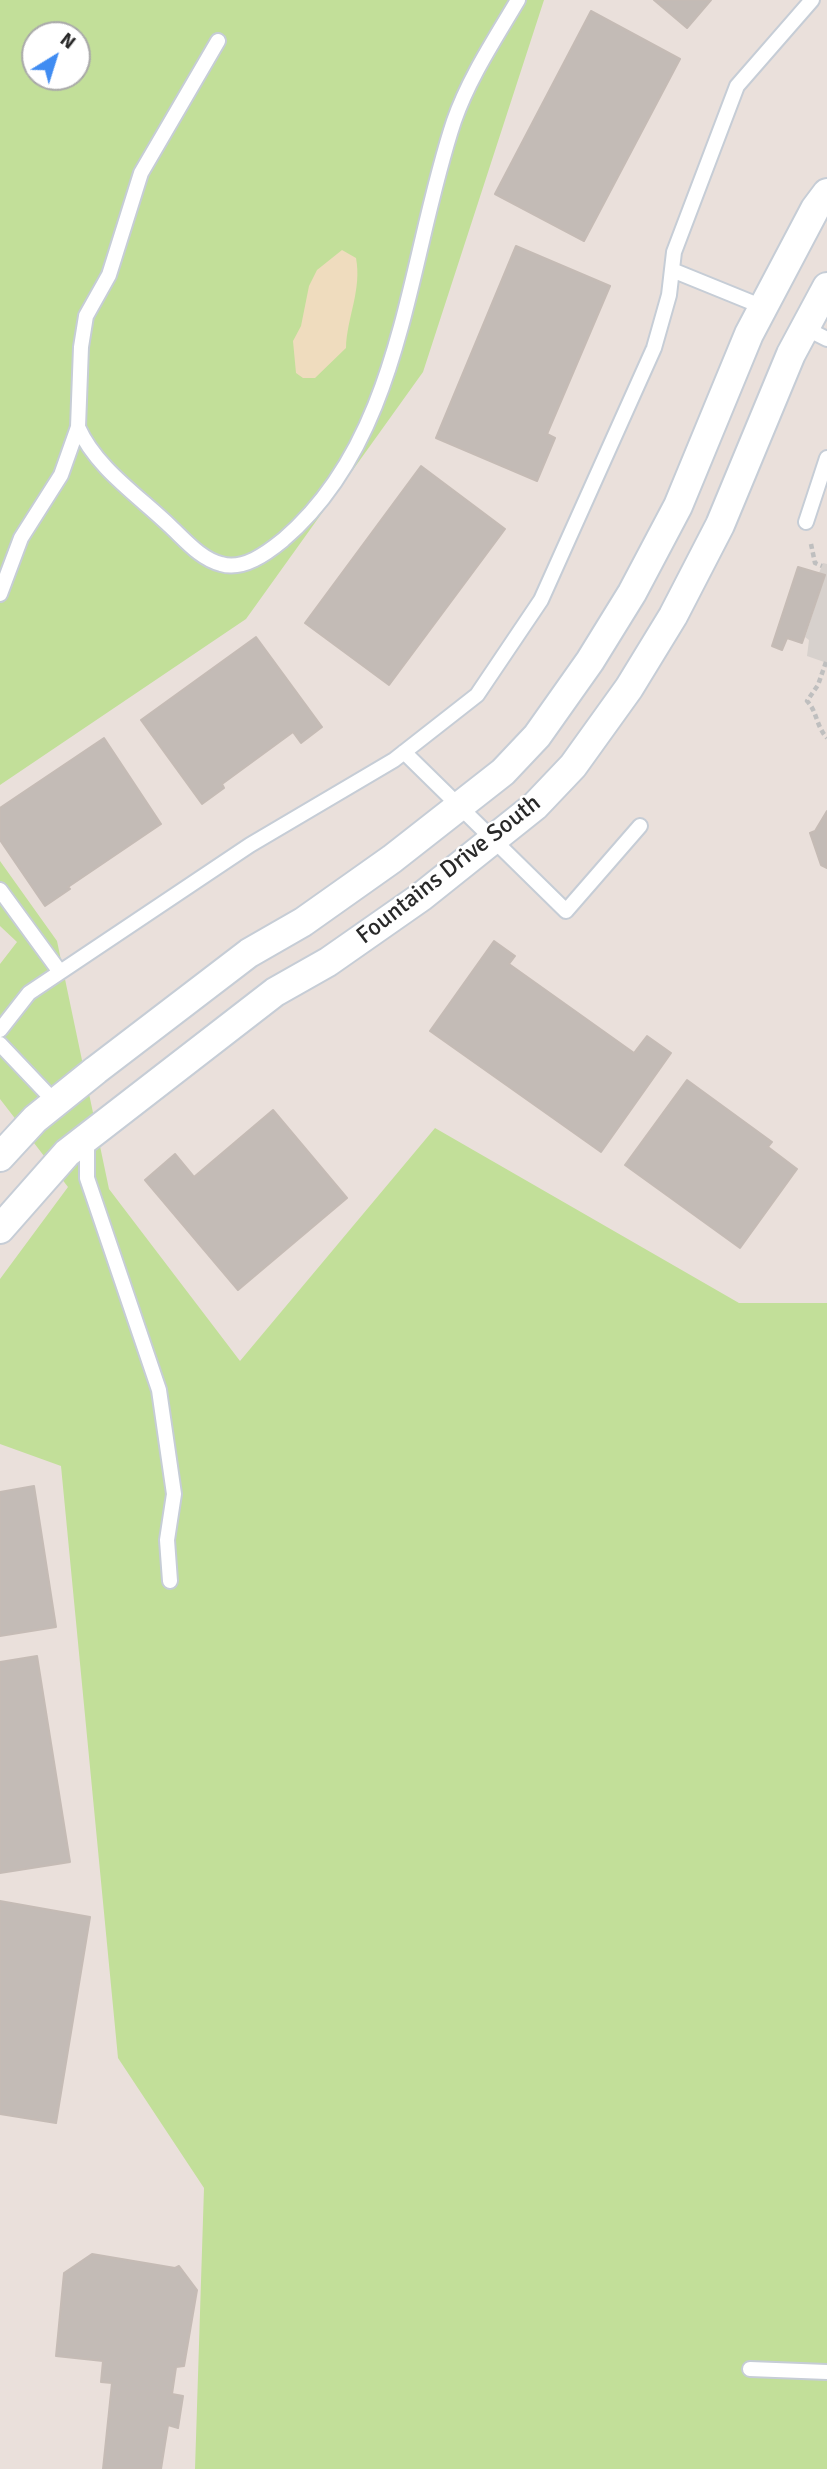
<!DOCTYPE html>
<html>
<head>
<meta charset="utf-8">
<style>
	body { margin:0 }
	#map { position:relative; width:827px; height:2469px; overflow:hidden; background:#eae0db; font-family:Signika,sans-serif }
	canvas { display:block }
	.north { position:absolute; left:21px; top:21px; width:70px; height:70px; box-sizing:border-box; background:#fff; border:2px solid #a9a9a9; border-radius:50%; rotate:38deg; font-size:19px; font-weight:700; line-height:28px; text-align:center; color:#292929 }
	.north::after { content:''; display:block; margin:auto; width:24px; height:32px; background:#408cf2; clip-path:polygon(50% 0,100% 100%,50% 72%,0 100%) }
</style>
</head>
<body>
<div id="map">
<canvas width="827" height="2469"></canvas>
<div class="north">N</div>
</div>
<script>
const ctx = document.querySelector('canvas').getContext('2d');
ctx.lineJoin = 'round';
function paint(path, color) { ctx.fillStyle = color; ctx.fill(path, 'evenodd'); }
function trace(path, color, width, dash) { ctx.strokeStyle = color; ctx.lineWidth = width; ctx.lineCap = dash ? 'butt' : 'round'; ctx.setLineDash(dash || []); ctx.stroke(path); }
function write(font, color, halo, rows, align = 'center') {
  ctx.font = font + ' Signika,sans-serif'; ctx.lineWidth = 5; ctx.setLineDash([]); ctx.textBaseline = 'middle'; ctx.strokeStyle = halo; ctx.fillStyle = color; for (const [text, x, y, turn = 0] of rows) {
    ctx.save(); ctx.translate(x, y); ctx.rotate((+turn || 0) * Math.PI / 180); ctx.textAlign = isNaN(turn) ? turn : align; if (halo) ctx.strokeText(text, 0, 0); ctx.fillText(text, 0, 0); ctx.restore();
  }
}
const green = new Path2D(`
	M0,0H544L423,372L246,619L0,785ZM35,35H77V77H35Z
	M0,861L57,941L109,1189L240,1361L435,1128L739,1303H827V2469H195L204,2188L118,2058L61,1466L0,1444V1279L68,1187L0,1099V964L17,942L0,926Z`);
const sand = new Path2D(`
	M342,250L356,258C362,290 347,317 346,348L315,378H303L296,373L293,341L301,326L309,286L317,270Z`);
const plaza = new Path2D(`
	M823,563L827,564V663L807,656L809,640L805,637L825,576L819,573Z`);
const building = new Path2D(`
	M654,0H711L687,28Z
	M591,11L680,59L584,241L495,194Z
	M516,246L610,286L547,434L555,438L537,481L436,438Z
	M421,466L505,529L389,685L305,623Z
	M798,567L825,575L802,643L787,638L782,650L772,646Z
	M256,637L322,727L301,743L293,732L222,784L224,788L202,804L141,720Z
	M104,738L161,824L68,887L70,889L45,906L0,840V808Z
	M827,811V868L821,865L810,833L815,831Z
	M494,941L515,956L509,964L634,1053L647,1036L671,1053L601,1152L430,1031Z
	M687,1080L772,1142L768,1147L797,1169L740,1248L625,1165Z
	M273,1110L347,1198L238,1290L145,1180L175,1154L194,1177Z
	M34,1486L56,1627L0,1636V1492Z
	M37,1656L70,1862L0,1873V1662Z
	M0,1901L90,1917L56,2123L0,2114Z
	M92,2254L175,2268L179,2266L197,2290L184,2366L176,2367L172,2394L183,2396L178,2428L168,2425L161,2469H103L112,2383L101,2382L103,2361L56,2356L64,2273Z`);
const path = new Path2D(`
	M811,544L815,563L822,566
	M826,662L818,685L807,701C817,711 816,726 827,738`);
const service = new Path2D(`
	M672,270L763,307
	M805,328L827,339
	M78,427C96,468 139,496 171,527C186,541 201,559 221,564C243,571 267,553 283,540C403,438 407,261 454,121C469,78 495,39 518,0
	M806,522L827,458
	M0,594L21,538L61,475L78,427L81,347L86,316L109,275L141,173L218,41
	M404,752L566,911L640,826
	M0,890L60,972
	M0,1030L29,993L250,845L394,760L477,695L541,600L654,348L669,295L674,252L737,86L812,0
	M0,1044L55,1102
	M87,1139V1178L159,1390L174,1494L167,1540L170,1581
	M750,2369L827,2372`);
const minor = new Path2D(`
	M0,1157L35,1119L96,1070L249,953L303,922L392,859L503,772L537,736L590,661L632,593L678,506L749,334L815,209L827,193
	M0,1229L67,1153L275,992L328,962L421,897L535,806L573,766L629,688L673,616L720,525L791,354L827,287`);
const streetNames = [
	["Fountains Drive South",449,870,-38]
];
paint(green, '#c2df99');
paint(sand, '#efdcbe');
paint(plaza, '#d7d1cd');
paint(building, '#c3bbb6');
trace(building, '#c5bbb5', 2);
trace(service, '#c6cdd6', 18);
trace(minor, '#c6cdd6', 32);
trace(path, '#bfbfbf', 4.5, [5, 3.5]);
trace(service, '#fff', 14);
trace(minor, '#fff', 28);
write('24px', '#292929', '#fff', streetNames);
</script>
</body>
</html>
